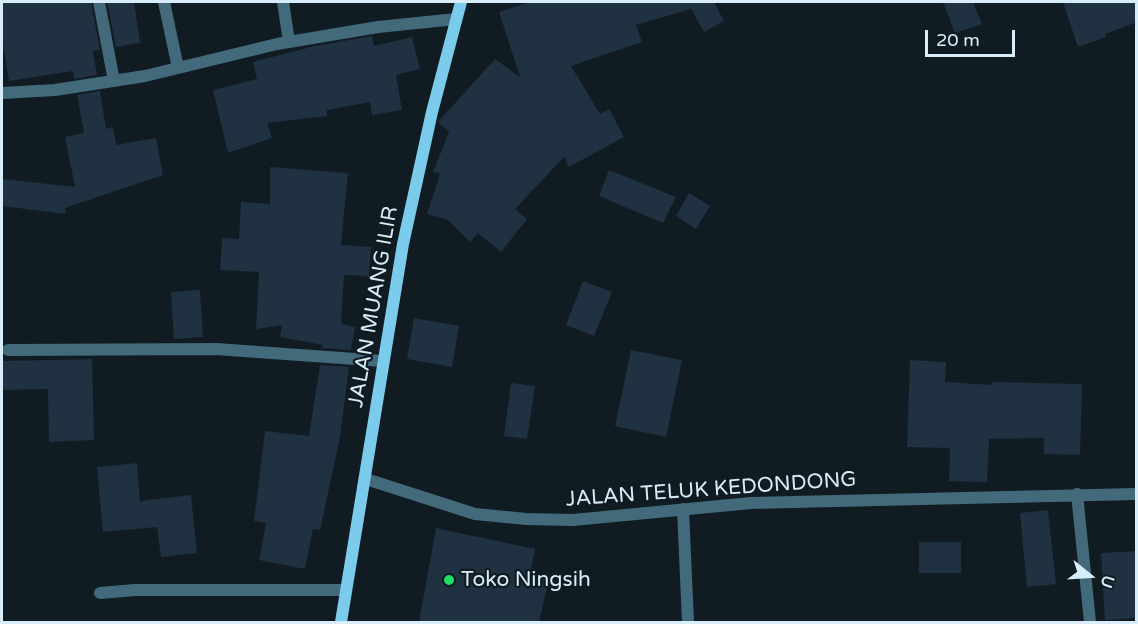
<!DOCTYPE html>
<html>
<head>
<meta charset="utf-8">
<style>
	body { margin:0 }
	#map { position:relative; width:1138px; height:624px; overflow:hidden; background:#111b22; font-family:"Varela Round",sans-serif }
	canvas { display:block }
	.frame { position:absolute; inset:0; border:3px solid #d8edfa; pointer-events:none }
	.north { position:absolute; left:1060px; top:546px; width:60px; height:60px; -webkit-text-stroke:4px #111b22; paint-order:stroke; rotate:108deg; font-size:16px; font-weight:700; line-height:24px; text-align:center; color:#d8edfa }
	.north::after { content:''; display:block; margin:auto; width:21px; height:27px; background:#d8edfa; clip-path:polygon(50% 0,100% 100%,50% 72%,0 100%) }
	.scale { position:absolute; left:925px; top:30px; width:90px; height:27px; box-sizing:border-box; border:3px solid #d8edfa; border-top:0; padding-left:8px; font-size:18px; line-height:21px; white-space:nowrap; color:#d8edfa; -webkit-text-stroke:4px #111b22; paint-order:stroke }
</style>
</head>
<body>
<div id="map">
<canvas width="1138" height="624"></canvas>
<div class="frame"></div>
<div class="north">U</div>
<div class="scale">20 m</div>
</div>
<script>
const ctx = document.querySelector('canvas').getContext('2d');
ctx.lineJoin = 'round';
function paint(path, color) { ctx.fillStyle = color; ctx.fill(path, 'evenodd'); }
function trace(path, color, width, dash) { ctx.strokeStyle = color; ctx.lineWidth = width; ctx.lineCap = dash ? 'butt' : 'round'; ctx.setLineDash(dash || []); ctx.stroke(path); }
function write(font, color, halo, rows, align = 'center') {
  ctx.font = font + ' "Varela Round",sans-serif'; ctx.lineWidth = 4.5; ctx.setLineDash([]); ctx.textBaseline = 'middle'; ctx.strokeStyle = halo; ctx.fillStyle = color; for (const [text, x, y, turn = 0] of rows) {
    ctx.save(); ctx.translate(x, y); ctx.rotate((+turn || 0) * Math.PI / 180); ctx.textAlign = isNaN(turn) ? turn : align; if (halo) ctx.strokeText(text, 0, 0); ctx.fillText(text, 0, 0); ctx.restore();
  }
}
const building = new Path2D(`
	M2,2H91L100,50L93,51L97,75L74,79L73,71L9,81L2,38Z
	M107,2H134L140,43L116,47Z
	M530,2H714L724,21L704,32L691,9L636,25L642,42L571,66L600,114L609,109L624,137L569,167L564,157L515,209L527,219L501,252L478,233L470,242L448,220L427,214L440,174L433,172L449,132L438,122L495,59L520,77L499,12Z
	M943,2H973L982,24L955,33Z
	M1063,2H1137V22L1105,34L1106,37L1078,47Z
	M372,36L374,46L412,37L420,69L396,75L402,110L372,115L370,102L327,110V116L267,123L272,138L228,153L213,90L257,79L253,62L315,46Z
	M100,91L106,129L113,127L116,145L156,138L163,175L65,208L66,214L2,206V179L75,187L65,137L84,133L77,95Z
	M270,167L348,173L341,245L371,247L369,276L344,275L341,324L355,327L351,350L322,348L323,345L280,337L282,325L256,329L259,272L220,270L222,238L239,239L241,202L270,204Z
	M609,170L676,197L663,223L599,196Z
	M689,193L710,206L696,229L676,216Z
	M583,281L612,292L594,336L566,325Z
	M200,290L203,337L174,339L171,292Z
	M414,318L459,326L452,367L407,359Z
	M631,350L682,360L666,437L615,426Z
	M92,359L94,440L49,442L48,389L2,390V361Z
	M910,360L946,362L945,382L992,385V382L1082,384L1080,455L1044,454V438L989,439L987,482L949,481L950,448L907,447Z
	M320,365L349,367L340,437L320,530L313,529L305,569L259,560L266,523L254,521L265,431L309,436Z
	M511,383L535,386L527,439L504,436Z
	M137,463L140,501L191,495L197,553L161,557L157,527L103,532L97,467Z
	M1048,510L1056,584L1027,587L1020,513Z
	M436,528L535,549L530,575L549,579L539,622H419Z
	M919,542H961V573H919Z
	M1137,551V618L1105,620L1101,553Z`);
const minor = new Path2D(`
	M99,2L114,81
	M164,2L178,68
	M283,2L289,42
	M2,93L55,90L145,76L277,44L378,27L456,19
	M8,350L216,349L383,361
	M366,479L475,514L526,519L573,520L751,503L1136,494
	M1077,494L1090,622
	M683,509L688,622
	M100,593L135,590H346`);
const secondary = new Path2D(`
	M341,622L403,244L432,112L461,2`);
const markers = [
	[449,580,6,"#1edf66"]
];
const streetNames = [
	["JALAN MUANG ILIR",374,307,-80],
	["JALAN TELUK KEDONDONG",711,490,-4]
];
const poiNames = [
	["Toko Ningsih",461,580]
];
paint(building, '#203141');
trace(minor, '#426a7b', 12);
trace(secondary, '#7bcbed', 12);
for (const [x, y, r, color] of markers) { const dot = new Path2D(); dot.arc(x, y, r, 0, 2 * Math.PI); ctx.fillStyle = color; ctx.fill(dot); trace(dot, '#111b22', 2); }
write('21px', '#d8edfa', '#111b22', streetNames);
write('21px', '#d8edfa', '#111b22', poiNames, 'left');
</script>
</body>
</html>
